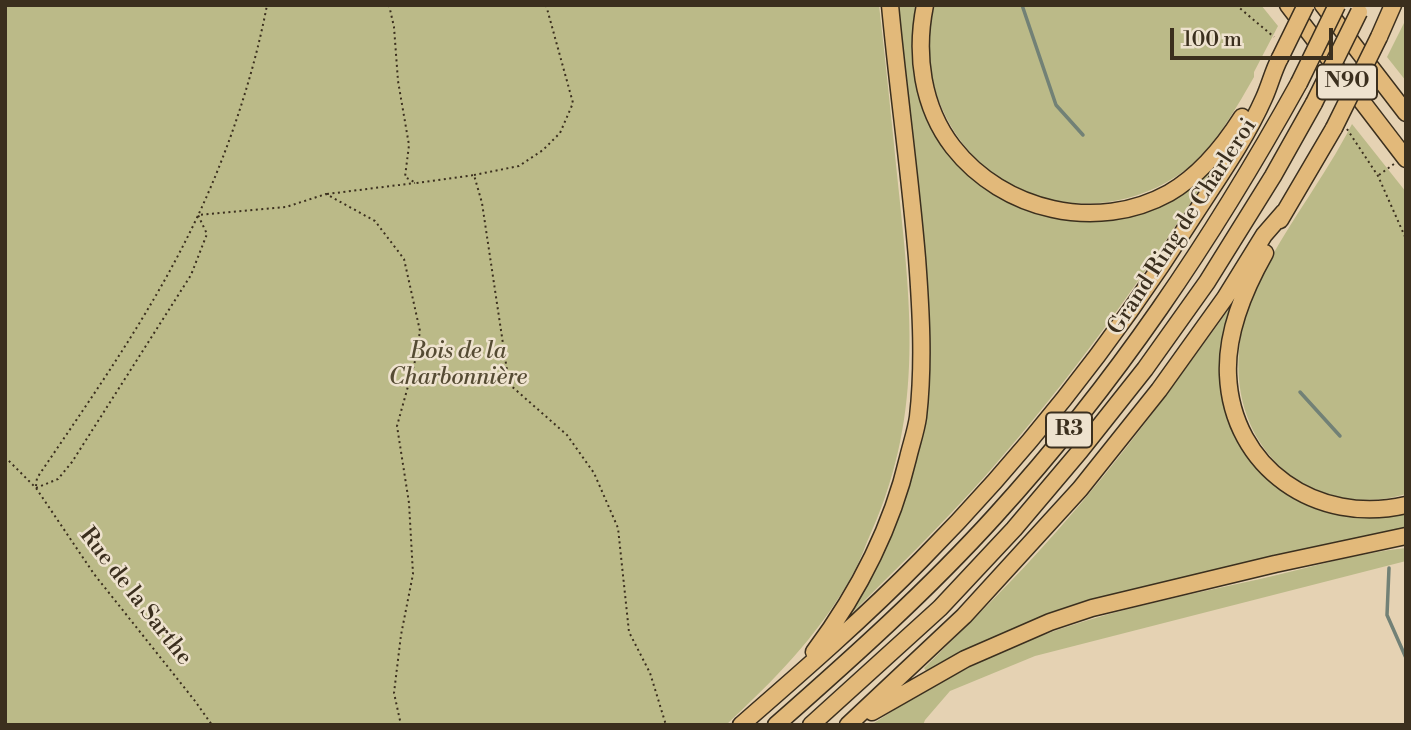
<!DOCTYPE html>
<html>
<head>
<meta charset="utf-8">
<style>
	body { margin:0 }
	#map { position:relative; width:1411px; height:730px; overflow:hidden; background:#e5d2b3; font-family:"Libre Bodoni",serif }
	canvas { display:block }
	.frame { position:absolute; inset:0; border:7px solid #3b2f1e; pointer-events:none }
	.scale { position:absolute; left:1170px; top:28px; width:163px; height:32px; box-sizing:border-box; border:4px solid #3b2f1e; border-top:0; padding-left:9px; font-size:21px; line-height:24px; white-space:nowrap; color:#3b2f1e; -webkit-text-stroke:5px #eee2ce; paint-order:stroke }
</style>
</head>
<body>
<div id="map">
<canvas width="1411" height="730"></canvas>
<div class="frame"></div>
<div class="scale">100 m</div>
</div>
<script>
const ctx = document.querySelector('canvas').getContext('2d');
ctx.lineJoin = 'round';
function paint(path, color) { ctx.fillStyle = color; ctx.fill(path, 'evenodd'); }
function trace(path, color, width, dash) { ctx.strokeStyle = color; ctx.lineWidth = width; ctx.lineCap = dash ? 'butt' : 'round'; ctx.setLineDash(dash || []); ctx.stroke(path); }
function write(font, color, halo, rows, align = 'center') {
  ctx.font = font + ' "Libre Bodoni",serif'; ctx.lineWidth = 5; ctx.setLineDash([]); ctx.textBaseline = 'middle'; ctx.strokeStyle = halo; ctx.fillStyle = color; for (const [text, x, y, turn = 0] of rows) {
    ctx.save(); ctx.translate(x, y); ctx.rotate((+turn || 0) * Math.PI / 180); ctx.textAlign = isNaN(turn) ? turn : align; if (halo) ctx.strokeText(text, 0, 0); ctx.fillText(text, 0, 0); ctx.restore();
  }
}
const green = new Path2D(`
	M5,5H879C886,65 892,125 898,184C912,314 924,420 867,542C862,555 856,569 849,581C815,639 775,679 726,725H5Z
	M895,5H918L912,52L916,80L943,144L960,166L1000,197L1027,209L1054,217L1083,219L1108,217L1212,169C1145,276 1071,379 987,474C941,526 891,574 842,623L864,585L925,397Z
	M935,5H1261L1278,26L1254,72V77C1232,115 1208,160 1167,182C1076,233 965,190 935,89C928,63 926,31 935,5Z
	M1406,19V81L1387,57Z
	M1352,124L1406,192V494C1365,507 1318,498 1285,471C1230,423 1228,347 1257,285C1284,228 1324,179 1352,124Z
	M1236,299L1225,336L1253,460L1346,514L1373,516L1406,511V529L1110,597L960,656L926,671L924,668C969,624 1015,579 1057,531C1122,458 1179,378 1236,299Z
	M1406,548V561L1035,656L950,691L925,720L923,725H871C930,686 993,652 1060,629C1125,607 1193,594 1260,579C1308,568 1357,553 1406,548Z`);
const stream = new Path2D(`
	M1022,5L1056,105L1083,135
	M1300,392L1340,436
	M1389,568L1387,615L1406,658`);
const path = new Path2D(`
	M389,5L394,27L398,81L409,145L405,177L416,183L474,175L482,203L509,384L567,435L594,473L618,528L629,632L650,673L666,725
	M1236,5L1274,37
	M1347,129L1378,176L1406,239
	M474,175L519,166L543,150L560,133L573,103L546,5
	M1379,175L1394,164
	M327,194L415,183
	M5,457L36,488L94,574L195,701L212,725
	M36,486L37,478C89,401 143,325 185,242C222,170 252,84 267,5
	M36,488L58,479L72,462L191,275L207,234L198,215L286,207L326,194L375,221L404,259L420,331L415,361L397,426L409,503L413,574L401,635L394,693L401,725`);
const highway = new Path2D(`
	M925,5C915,54 922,107 953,147C1003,211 1097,233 1169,193C1200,175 1223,147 1242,117
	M1288,5L1406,159
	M1323,5L1406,113
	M1379,37L1393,5
	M1280,220L1334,128
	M1265,253C1244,290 1226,332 1228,375C1232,468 1317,526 1406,505
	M814,652C858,593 891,530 908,458C911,445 916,431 918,417C924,364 921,311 917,258C910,174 898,90 890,5
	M872,712L965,659L1050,622L1092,608L1275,564L1406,536
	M741,725C803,671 864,618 921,560C1023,457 1113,343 1191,220C1216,181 1245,141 1264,98C1270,85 1273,71 1280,58
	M776,725C852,658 927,591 995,516C1116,383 1212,240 1299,83
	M811,725L940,608L1014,529L1080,451L1145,369L1207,282L1273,176L1314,103
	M848,725L964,616L1080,489L1159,390L1225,298L1264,235L1284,212`);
const highwayBridge = new Path2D(`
	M1280,58L1306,5
	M1299,83L1337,5
	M1314,103L1359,12
	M1334,128L1379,37`);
const shields = [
	[1347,82,60],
	[1069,430,46]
];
const shieldNames = [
	["N90",1347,82],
	["R3",1069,430]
];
const streetNames = [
	["Grand Ring de Charleroi",1183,227,-57],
	["Rue de la Sarthe",135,597,52]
];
const parkNames = [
	["Bois de la",458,352],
	["Charbonnière",458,378]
];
paint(green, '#bbba88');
trace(stream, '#728176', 3.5);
trace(highway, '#3b2f1e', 19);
trace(path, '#3b2f1e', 2, [2, 3.5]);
trace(highway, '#e2b97a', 16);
trace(highwayBridge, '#3b2f1e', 19, []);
trace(highwayBridge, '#e2b97a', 16);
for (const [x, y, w] of shields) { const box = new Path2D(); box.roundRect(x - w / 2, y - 17.5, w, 35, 5); ctx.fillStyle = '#eee2ce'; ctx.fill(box); trace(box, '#3b2f1e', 2); }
write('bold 21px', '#3b2f1e', null, shieldNames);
write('23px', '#3b2f1e', '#eee2ce', streetNames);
write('italic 23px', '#554b33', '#eee2ce', parkNames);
</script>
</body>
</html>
